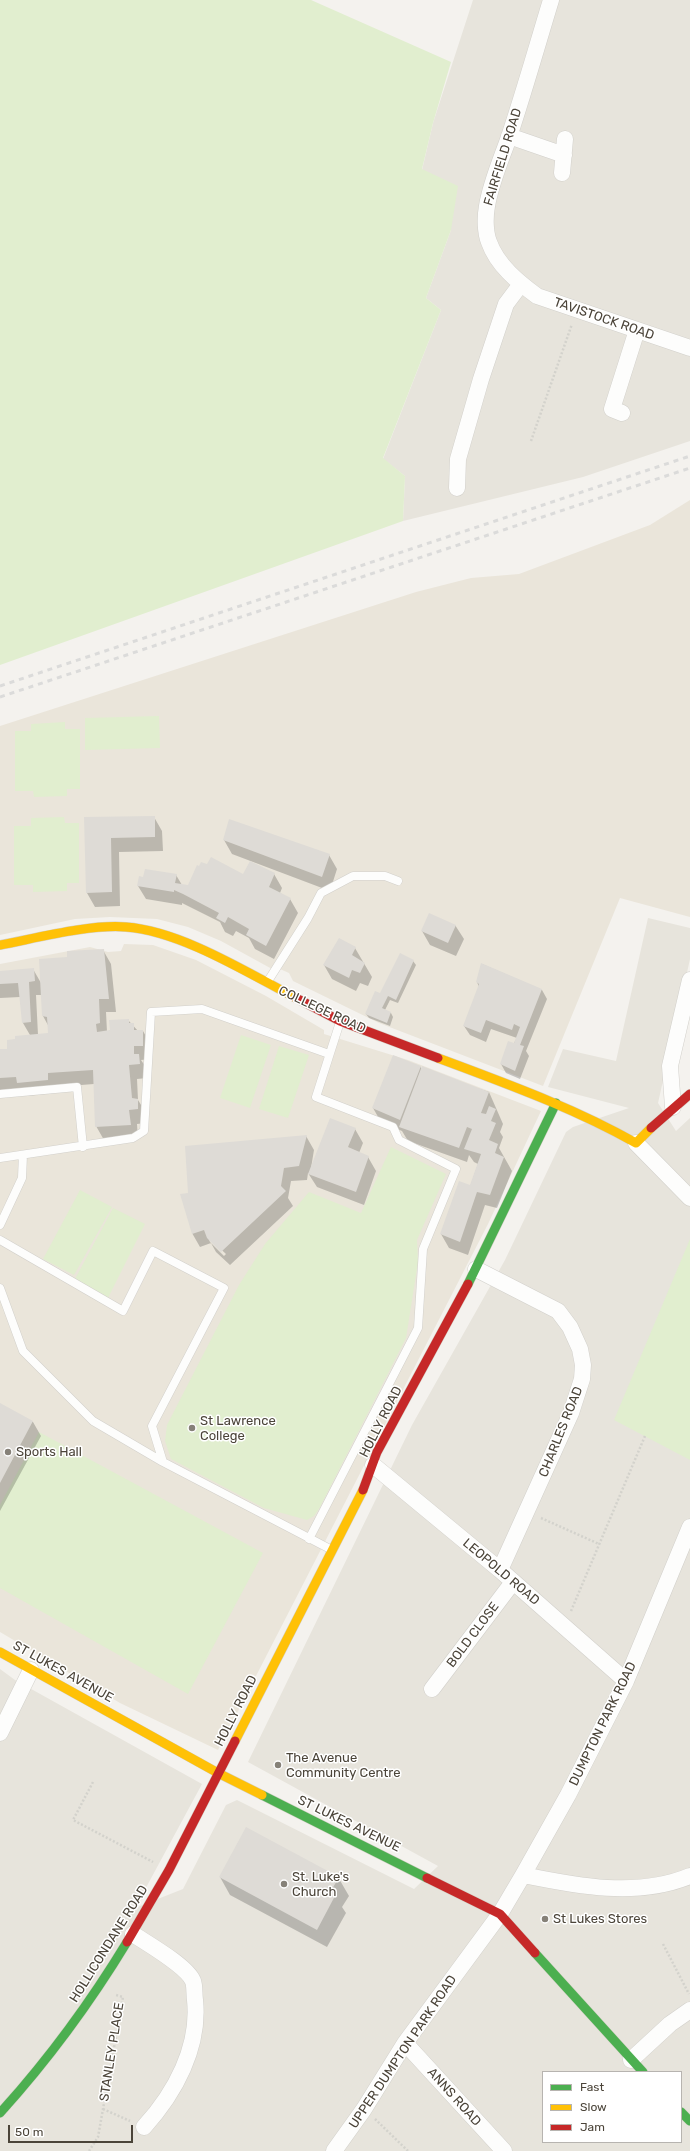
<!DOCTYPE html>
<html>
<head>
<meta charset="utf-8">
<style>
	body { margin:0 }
	#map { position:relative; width:690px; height:2151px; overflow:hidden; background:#f4f2ee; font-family:Rubik,sans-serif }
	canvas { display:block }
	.legend { position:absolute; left:542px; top:2071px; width:140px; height:72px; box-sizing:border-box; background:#fff; border:1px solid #b7b4b0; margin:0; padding:5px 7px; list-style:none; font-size:12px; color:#4b4439 }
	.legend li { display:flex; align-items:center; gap:8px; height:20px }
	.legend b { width:20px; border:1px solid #b7b4b0 }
	.scale { position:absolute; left:8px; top:2125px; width:125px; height:18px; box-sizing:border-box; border:2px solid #4b4439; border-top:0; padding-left:5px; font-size:12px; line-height:14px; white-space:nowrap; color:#4b4439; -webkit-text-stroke:3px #fff; paint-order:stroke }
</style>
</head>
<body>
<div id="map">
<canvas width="690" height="2151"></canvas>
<ul class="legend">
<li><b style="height:5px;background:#4caf50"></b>Fast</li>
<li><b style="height:5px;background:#ffc107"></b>Slow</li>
<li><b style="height:5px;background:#c62828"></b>Jam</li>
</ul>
<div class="scale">50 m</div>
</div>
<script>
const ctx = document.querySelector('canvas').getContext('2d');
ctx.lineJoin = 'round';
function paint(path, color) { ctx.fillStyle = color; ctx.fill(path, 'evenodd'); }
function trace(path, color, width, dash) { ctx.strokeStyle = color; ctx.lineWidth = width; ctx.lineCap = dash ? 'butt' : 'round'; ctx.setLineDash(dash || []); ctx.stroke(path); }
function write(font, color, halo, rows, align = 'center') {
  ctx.font = font + ' Rubik,sans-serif'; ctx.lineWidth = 3; ctx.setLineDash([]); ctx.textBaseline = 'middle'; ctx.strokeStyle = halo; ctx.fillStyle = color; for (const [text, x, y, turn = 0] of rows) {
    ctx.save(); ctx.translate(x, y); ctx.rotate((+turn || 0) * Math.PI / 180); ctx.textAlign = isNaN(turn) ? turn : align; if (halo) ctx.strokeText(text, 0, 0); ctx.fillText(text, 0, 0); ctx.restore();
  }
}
const residential = new Path2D(`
	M473,0H690V441L583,477L403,521L405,476L383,459L441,310L426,298L451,230L422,170L433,123Z
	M648,918L690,928V959L658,1103L676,1131L690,1118V2151H0V1669L15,1680L202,1784L135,1908L183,1889L226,1805L237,1800L414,1889L438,1866L248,1762L412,1425L505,1260L566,1132L573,1127L629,1108L548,1087L563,1049L616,1061ZM543,2072H681V2142H543Z`);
const education = new Path2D(`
	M690,500V917L620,898L543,1086L379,1023L293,981L289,973L280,969H272L221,941L188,927L157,919L110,917L75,919L0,935V726L416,592L471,578L519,574L650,525Z
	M124,944L153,945L196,960L266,996L324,1030V1034L408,1060L541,1111L488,1224L218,1750L120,1703L0,1632V964L90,947L108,952L121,951Z`);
const green = new Path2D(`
	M0,0H311L451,62L433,123L422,169L458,186L451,230L426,298L441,310L383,458L405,476L403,521L0,665Z
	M159,716L160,748L85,750V718Z
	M65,722V729H80V789H67V796L34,797L33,791H15V731H31V724Z
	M64,817L65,823H79V883H67V891L33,892V885H14V826H31V818Z
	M241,1035L271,1045L250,1108L220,1098Z
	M279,1046L309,1055L288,1118L259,1109Z
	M391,1147L446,1174L417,1240L418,1262L406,1338L319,1509L314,1516L307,1520L264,1508L171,1459L165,1441L167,1425L239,1285L265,1244L309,1192L361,1213Z
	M80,1190L112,1207L74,1275L43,1259Z
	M113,1208L145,1224L108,1298L75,1279Z
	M690,1239V1460L614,1420Z
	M39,1432L263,1553L188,1694L0,1588V1505Z`);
const shadow = new Path2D(`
	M154,817L162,831L163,851L119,852L120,906L95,907L87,893L85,818Z
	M224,840L329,855L337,869L330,891L232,854Z
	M274,874L282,888L280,893L290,899L298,913L274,959L255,949L249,938L236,931L233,936L225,932L220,922L182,903V905L146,899L138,886L176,875L182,885L188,886L243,875Z
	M455,925L464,939L456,956L430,945L422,931Z
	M355,948L372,977L368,986L360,983L356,991L332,979L324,965Z
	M103,950L111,964L116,1012H106L107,1032L128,1020L138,1031H143L151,1045V1059L141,1060L147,1069V1078L137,1079L138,1100L146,1113V1123L137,1124L138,1139L104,1140L96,1126L94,1084L55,1087V1093L26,1096L23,1091L0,1092V1050H8L30,1035L23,1023L20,997L0,998V972L33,969L41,983L68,958ZM36,995H42L43,1016L49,1027V1034L38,1035Z
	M413,961L416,965L398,1003L390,1000L385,1010L391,1013L393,1017L390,1026L369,1018L366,1014L380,994Z
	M482,964L542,990L547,999L526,1051L529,1056L520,1079L506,1073L501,1064L517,1038L491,1029L486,1042L470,1035L464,1026L479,987L477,982Z
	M420,1066L422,1070L489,1092L503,1124L500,1132L503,1137L499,1148L512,1171L497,1208L485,1205L468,1255L449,1248L441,1234L470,1187L478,1164L474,1162L469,1155L467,1162L408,1141L402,1131L381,1122L373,1108Z
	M355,1129L363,1143L359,1153L368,1157L376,1171L364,1205L317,1187L308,1173L307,1180L291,1181L288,1198L293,1206L230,1265L216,1252L211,1243L200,1247L192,1233L189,1193L306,1136L314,1150L311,1168ZM208,1237L226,1254L224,1256L210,1242Z
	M0,1404L33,1422L41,1436L0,1511Z
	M220,1877H338L349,1896L342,1907L346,1913L327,1947L230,1895Z`);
const building = new Path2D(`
	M155,816V837L111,838L112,892L86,893L84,817Z
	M229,819L330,854L322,877L223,840Z
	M211,857L243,874L250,861L275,873L269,887L291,898L266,946L246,935L249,929L228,917L225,923L216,918L219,913L183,894L174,890V892L137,886L139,876L143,877L145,869L177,874L175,883L188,885L197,865L199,866L201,862L207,864Z
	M429,913L456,925L448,943L421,931Z
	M339,938L356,947L352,955L365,963L360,973L352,970L349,978L323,965Z
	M104,949L109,999H99L100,1023L96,1024L97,1032L110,1030L109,1020L129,1019V1023H134V1030H143V1046H134V1054H139L140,1064L129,1065L132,1098L138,1099V1109L129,1110L131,1125L95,1127L93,1070L48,1073V1080L17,1083L16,1077L0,1078V1049H7V1040L15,1039V1036L48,1033L47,1017L42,1016L39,959L67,957V951Z
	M400,953L414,960L396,1000L388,996L382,1008L391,1012L387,1023L365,1014L375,991L380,993Z
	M481,963L542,989L520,1045L524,1046L515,1071L500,1064L508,1041L514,1043L520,1027L514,1024L512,1030L486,1020L481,1033L463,1026L479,984L476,982Z
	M34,968L35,981L29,982L31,1022L22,1023L18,983L0,984V971Z
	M393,1055L421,1066L400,1120L372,1108Z
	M422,1066L489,1092L481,1113L486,1114L489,1106L496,1109L491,1121L496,1123L489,1140L498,1144L495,1153L504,1157L490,1195L477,1192L460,1242L440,1234L459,1181L470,1185L481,1154L464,1149L472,1129L467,1127L459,1148L399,1127Z
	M330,1118L356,1128L348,1147L369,1156L356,1192L308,1174Z
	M307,1135L299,1166L284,1168L281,1186L286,1191L221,1252L207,1238L204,1230L192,1234L180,1194L188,1193L185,1146Z
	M0,1403L33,1421L0,1483Z
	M246,1827L339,1877L331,1891L336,1894L317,1930L219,1877Z`);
const path = new Path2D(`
	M531,441L572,324
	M541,1518L599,1544
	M571,1611L645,1436
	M93,1782L73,1820L153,1862
	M663,1944L689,1994
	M103,2109L130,2121
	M375,2119L408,2151
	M89,2151L98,2137L123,1997L116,1995`);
const lane = new Path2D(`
	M268,981L308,918L321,893L353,876H385L398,881
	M0,1094L77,1087L83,1147
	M0,1158L133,1138L144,1131L151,1012L202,1009L329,1054
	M0,1225L22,1178L23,1155
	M0,1240L123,1311L153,1251L224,1288L152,1426L163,1462
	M0,1288L23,1351L93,1421L163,1462L332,1550
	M309,1539L418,1328L423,1249L456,1169L399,1140L393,1127L316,1097L340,1022`);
const street = new Path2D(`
	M551,0C537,46 524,92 509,137C501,160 491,182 487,206C485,217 485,232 489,242C497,265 518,282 537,296L690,348
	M509,136L564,155
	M562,173L565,139
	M622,413L612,409L637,330
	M457,488L458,459L481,379L506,304L521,284
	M673,1107L670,1066L690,980
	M636,1143L690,1198
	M476,1269L558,1311L570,1327L580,1349L583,1365L582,1379L571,1413L500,1570
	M373,1465L500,1570L626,1681
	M432,1689L513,1582
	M0,1733L31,1670
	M523,1875C577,1886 637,1898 690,1876
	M133,1934C148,1944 187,1966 193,1981C195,1986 194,1994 195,2000C200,2047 175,2093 144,2127
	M405,2043L504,2151
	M631,2060L670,2024L690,2010
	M334,2151L364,2109L405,2043L500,1914L523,1875L568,1795L626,1681L690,1527`);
const fast = new Path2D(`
	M468,1284L556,1103
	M262,1795L427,1878
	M535,1953L643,2072
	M681,2112L690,2121
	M0,2113C48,2060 90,2003 127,1942`);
const slow = new Path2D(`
	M0,945C37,938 90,924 126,927C181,931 248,973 296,998
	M438,1058C507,1084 572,1107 636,1143L651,1128
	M0,1652L218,1773L262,1795
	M235,1741L363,1490`);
const jam = new Path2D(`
	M296,998L340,1021L438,1058
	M651,1128L690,1094
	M363,1490L377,1452L468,1284
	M427,1878L500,1914L535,1953
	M127,1942L169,1870L235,1741`);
const rail = new Path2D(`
	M0,686L690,456
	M0,697L690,468`);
const markers = [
	[192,1428,4,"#868178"],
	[8,1452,4,"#868178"],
	[278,1765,4,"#868178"],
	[284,1884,4,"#868178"],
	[545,1919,4,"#868178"]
];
const streetNames = [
	["FAIRFIELD ROAD",503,157,-73],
	["TAVISTOCK ROAD",604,319,19],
	["COLLEGE ROAD",322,1010,25],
	["HOLLY ROAD",381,1422,-63],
	["CHARLES ROAD",561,1432,-68],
	["LEOPOLD ROAD",501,1572,40],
	["BOLD CLOSE",473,1635,-53],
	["ST LUKES AVENUE",63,1672,29],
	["HOLLY ROAD",236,1711,-63],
	["DUMPTON PARK ROAD",603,1724,-64],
	["ST LUKES AVENUE",349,1824,26],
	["HOLLICONDANE ROAD",109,1944,-58],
	["STANLEY PLACE",112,2052,-81],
	["UPPER DUMPTON PARK ROAD",403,2052,-56],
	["ANNS ROAD",454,2097,48]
];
const poiNames = [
	["St Lawrence",200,1421],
	["College",200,1436],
	["Sports Hall",16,1452],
	["The Avenue",286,1758],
	["Community Centre",286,1773],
	["St. Luke's",292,1877],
	["Church",292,1892],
	["St Lukes Stores",553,1919]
];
paint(residential, '#e7e4dc');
paint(education, '#eae5da');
paint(green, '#e1eecf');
paint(shadow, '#0003');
paint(building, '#dedbd6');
trace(lane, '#d2d0cb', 9);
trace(street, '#d2d0cb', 17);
trace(fast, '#d3cfc5', 10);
trace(slow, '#d3cfc5', 10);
trace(jam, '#d3cfc5', 10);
trace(path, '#d3d2cc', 2.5, [2, 2]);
trace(lane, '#fdfdfc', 8);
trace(street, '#fdfdfc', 16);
trace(fast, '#4caf50', 9);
trace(slow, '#ffc107', 9);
trace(jam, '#c62828', 9);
trace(rail, '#dbdbda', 3, [5, 5]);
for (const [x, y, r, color] of markers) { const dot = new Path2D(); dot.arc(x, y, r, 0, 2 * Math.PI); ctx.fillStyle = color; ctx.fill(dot); trace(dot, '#fff', 1.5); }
write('13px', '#4b4439', '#fff', streetNames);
write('13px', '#4b4439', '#fff', poiNames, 'left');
</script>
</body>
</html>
